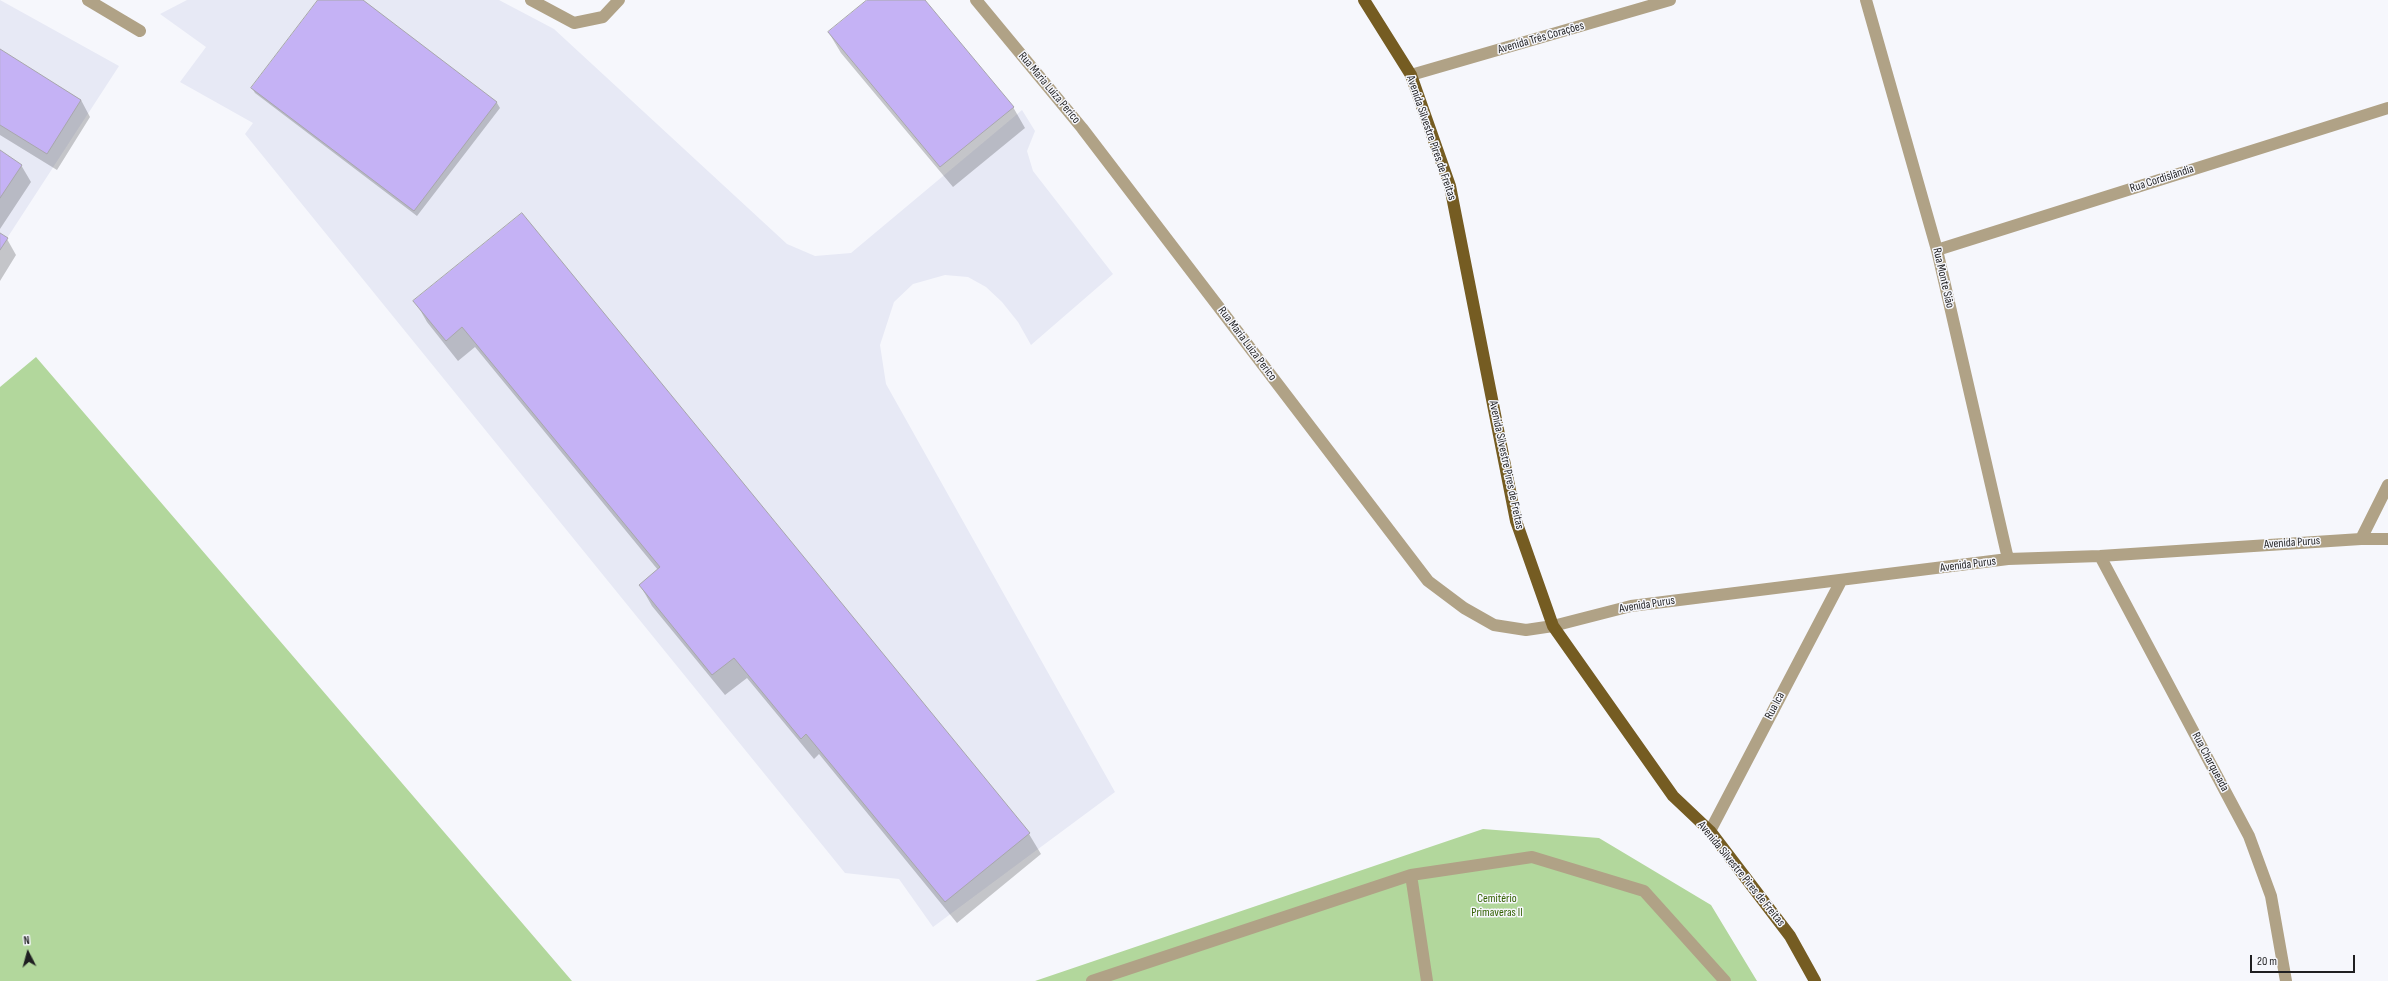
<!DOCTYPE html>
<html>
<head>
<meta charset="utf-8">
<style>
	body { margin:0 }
	#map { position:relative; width:2388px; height:981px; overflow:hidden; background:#f6f7fc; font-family:"Sofia Sans Condensed",sans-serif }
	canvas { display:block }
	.north { position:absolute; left:8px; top:933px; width:40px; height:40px; -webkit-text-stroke:3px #f6f7fc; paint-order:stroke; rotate:354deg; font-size:11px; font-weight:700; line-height:16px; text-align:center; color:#1f1f21 }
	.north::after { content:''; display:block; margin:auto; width:14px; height:18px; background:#1f1f21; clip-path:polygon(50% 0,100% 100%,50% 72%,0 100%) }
	.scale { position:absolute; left:2250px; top:955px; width:105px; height:18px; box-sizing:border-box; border:2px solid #1f1f21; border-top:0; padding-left:5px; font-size:12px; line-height:14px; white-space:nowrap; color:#1f1f21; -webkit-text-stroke:3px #f6f7fc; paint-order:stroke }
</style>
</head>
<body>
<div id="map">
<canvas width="2388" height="981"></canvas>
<div class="north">N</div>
<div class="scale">20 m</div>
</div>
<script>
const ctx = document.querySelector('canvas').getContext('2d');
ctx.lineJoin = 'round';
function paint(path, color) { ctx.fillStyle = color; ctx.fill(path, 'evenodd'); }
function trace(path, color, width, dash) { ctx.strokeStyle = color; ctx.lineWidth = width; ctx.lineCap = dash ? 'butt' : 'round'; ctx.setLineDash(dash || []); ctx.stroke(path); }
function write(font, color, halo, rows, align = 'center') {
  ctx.font = font + ' "Sofia Sans Condensed",sans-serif'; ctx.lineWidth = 3; ctx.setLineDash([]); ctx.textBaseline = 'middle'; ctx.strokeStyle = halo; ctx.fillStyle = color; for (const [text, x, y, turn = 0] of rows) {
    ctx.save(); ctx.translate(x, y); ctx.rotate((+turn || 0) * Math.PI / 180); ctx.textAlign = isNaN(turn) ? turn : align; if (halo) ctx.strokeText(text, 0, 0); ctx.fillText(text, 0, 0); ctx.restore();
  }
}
const built = new Path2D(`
	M0,0L119,66L0,249Z
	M187,0H499L554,29L787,244L815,256L851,253L1022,110L1035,131L1027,151L1033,171L1113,274L1031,345L1018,322L1002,302L986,287L968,277L945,275L913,284L894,302L880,345L886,384L1115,792L933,927L899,879L845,873L245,134L253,123L180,82L206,47L160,14Z`);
const green = new Path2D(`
	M36,357L572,981H0V387Z
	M1483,829L1599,838L1711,905L1757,981H1035Z`);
const shadow = new Path2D(`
	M320,0H362L497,103L500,108L417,216L255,93L252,88Z
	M869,0H923L1013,107L1025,128L953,187L841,53L829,33Z
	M0,50L81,100L90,117L57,170L0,135Z
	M0,152L21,165L31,182L0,229Z
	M522,215L1029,834L1041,854L957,923L819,754L814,759L747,678L725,695L652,606L640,585L658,570L475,347L458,361L427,322L415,301Z
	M0,235L7,239L16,255L0,281Z`);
const building = new Path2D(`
	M318,0H363L497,102L414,211L251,88Z
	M867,0H925L1014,107L940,167L828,32Z
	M0,49L81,100L47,154L0,125Z
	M0,150L22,165L0,198Z
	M522,213L1030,833L945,902L806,734L801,739L734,658L712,675L639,585L660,567L462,327L446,341L413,301Z
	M0,233L8,238L0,250Z`);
const minor = new Path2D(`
	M88,0L140,31
	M531,0L574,23L603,17L619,0
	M976,0L1082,128L1428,581L1464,608L1494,625L1526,630L1553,626L1631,606L2008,559L2100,556L2361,539H2388
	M1866,0L1937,250L2008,559
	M1411,75L1670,0
	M1937,250L2388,108
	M2361,539L2388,485
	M2100,556L2249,836L2271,896L2286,981
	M1710,831L1841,581
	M1411,875L1427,981
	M1092,981L1411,875L1532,857L1644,891L1725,981`);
const major = new Path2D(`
	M1364,0L1411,75L1450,186L1516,521L1553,626L1673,796L1710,831L1790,936L1815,981`);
const streetNames = [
	["Avenida Três Corações",1541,38,-16],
	["Rua Maria Luiza Perico",1049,88,50],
	["Avenida Silvestre Pires de Freitas",1431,138,71],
	["Rua Cordislândia",2162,179,-18],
	["Rua Monte Sião",1943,278,77],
	["Rua Maria Luiza Perico",1247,344,53],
	["Avenida Silvestre Pires de Freitas",1506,465,78],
	["Avenida Purus",2292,543,-4],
	["Avenida Purus",1968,565,-7],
	["Avenida Purus",1647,605,-9],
	["Rua Ica",1775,706,-62],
	["Rua Charqueada",2210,762,62],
	["Avenida Silvestre Pires de Freitas",1741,874,51]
];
const parkNames = [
	["Cemitério",1497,899],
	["Primaveras II",1497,913]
];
paint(built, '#e7e9f5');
paint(green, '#b2d79c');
paint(shadow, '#0003');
paint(building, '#c5b2f5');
trace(building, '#a8a7ac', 1);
trace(minor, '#b0a286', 12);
trace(major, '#755c22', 12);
write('12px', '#1f1f21', '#f6f7fc', streetNames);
write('12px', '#336102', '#f6f7fc', parkNames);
</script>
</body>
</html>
